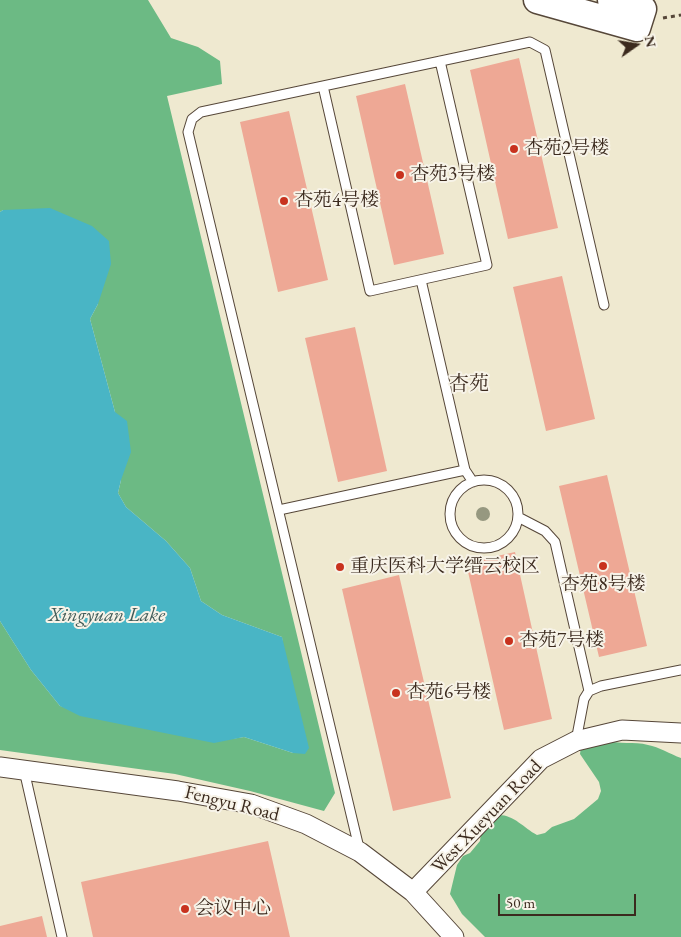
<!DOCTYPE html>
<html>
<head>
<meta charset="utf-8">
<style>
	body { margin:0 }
	#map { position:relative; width:681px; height:937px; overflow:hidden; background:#efe9d0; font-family:"EB Garamond",serif }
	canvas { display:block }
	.north { position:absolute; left:611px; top:20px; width:50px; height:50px; -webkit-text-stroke:4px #f7f3e8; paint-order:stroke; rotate:77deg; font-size:14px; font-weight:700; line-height:20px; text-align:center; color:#3b2a1e }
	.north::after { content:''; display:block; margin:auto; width:18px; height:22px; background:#3b2a1e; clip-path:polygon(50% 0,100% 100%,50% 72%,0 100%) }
	.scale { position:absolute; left:498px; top:894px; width:138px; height:22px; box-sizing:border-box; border:2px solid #3b2a1e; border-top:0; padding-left:6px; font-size:15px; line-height:18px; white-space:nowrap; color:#3b2a1e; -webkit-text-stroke:4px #f7f3e8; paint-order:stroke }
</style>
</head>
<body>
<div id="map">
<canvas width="681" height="937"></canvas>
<div class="north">N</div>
<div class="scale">50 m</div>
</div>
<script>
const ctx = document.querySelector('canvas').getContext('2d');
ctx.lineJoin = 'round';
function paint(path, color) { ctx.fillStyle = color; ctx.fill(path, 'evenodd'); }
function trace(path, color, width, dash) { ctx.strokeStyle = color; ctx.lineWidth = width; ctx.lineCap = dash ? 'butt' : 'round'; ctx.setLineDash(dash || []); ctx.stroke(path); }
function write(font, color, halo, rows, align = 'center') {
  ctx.font = font + ' "EB Garamond","Noto Serif SC",serif'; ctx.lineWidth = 4; ctx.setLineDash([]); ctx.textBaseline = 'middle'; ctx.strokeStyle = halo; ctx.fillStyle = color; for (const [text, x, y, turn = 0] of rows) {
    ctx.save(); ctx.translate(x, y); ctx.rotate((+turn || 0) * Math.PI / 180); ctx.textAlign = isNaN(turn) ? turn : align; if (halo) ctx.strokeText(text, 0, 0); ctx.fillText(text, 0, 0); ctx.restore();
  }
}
const forest = new Path2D(`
	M0,0H148L171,38L198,47L220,61L222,84L167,96L335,793L324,811L250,791L175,774L0,750V621L31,670L60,706L231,739L244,737L293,753L282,637L222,615L201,601L190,568L166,541L126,507L118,493L121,480L115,412L90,319L98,304L3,210L0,212Z
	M605,740C619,745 634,741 648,745C659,747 670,754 681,758V937H485L462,914L450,894L457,865L463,856L470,853L480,841L481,832L499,815C514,815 524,828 537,835L545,833L552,827L574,819L598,799L601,791L599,782L580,754L581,747Z`);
const water = new Path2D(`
	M50,208L92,226L109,241L111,264L98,304L90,319L115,412L127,421L131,452L121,480L118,493L126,507L166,541L190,568L201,601L222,615L282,637L309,748L305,754L293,753L244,737L214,743L80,716L60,706L31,670L0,621V212L3,210Z`);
const building = new Path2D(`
	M519,58L558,228L508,239L470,70Z
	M405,84L444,254L394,265L356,96Z
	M289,111L328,280L278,292L240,122Z
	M562,276L595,419L546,431L513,287Z
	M355,327L387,471L338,482L305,338Z
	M607,475L647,646L599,657L559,486Z
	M515,552L552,719L504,730L466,563Z
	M399,575L451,798L393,811L342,589Z
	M268,841L290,937H93L81,882Z
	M42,916L47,937H0V926Z`);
const path = new Path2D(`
	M663,18L681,15`);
const lane = new Path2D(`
	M323,86L370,291L487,265L440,61
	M421,280L465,470L473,482
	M450 514a34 34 0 1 1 68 0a34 34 0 1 1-68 0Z
	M279,510L465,470
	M518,517L545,531L555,542L589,691
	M576,741L584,699L589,691L601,686L681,670
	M24,770L62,937
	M360,852L188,132L192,119L201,112L530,42L545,50L604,305`);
const street = new Path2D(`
	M0,767L178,791L251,804L306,824L360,852L413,892L454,937
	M413,892L541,759L576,741L622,730L681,733`);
const secondary = new Path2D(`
	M537,0L637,28L643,9L611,0`);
const trees = [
	[483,514]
];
const markers = [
	[514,149,5,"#c8321e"],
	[400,175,5,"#c8321e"],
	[284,201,5,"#c8321e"],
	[603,566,5,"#c8321e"],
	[340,567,5,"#c8321e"],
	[509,641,5,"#c8321e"],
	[396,693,5,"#c8321e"],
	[185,909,5,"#c8321e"]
];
const poiNames = [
	["杏苑2号楼",524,149],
	["杏苑3号楼",410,175],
	["杏苑4号楼",294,201],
	["重庆医科大学缙云校区",350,567],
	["杏苑8号楼",603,585,"center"],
	["杏苑7号楼",519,641],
	["杏苑6号楼",406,693],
	["会议中心",195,909]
];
const streetNames = [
	["Fengyu Road",232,804,14],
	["West Xueyuan Road",487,817,-46]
];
const neighbourhoodNames = [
	["杏苑",469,385]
];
const waterNames = [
	["Xingyuan Lake",107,616]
];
paint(forest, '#6cba84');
paint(water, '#49b5c5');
paint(building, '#eea895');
trace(lane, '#564739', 11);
trace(street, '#564739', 21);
trace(secondary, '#564739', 29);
trace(path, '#564739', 3, [4, 4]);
trace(lane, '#fff', 9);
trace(street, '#fff', 19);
trace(secondary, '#fff', 26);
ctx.fillStyle = '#969880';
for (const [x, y] of trees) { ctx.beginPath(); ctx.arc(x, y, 7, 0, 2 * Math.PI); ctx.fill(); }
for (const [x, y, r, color] of markers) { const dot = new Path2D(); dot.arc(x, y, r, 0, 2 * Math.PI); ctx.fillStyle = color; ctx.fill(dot); trace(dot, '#f7f3e8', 2); }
write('19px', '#3b2a1e', '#f7f3e8', poiNames, 'left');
write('19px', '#3b2a1e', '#f7f3e8', streetNames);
write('20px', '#3b2a1e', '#f7f3e8', neighbourhoodNames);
write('italic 20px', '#405b58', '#f7f3e8', waterNames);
</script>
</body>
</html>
